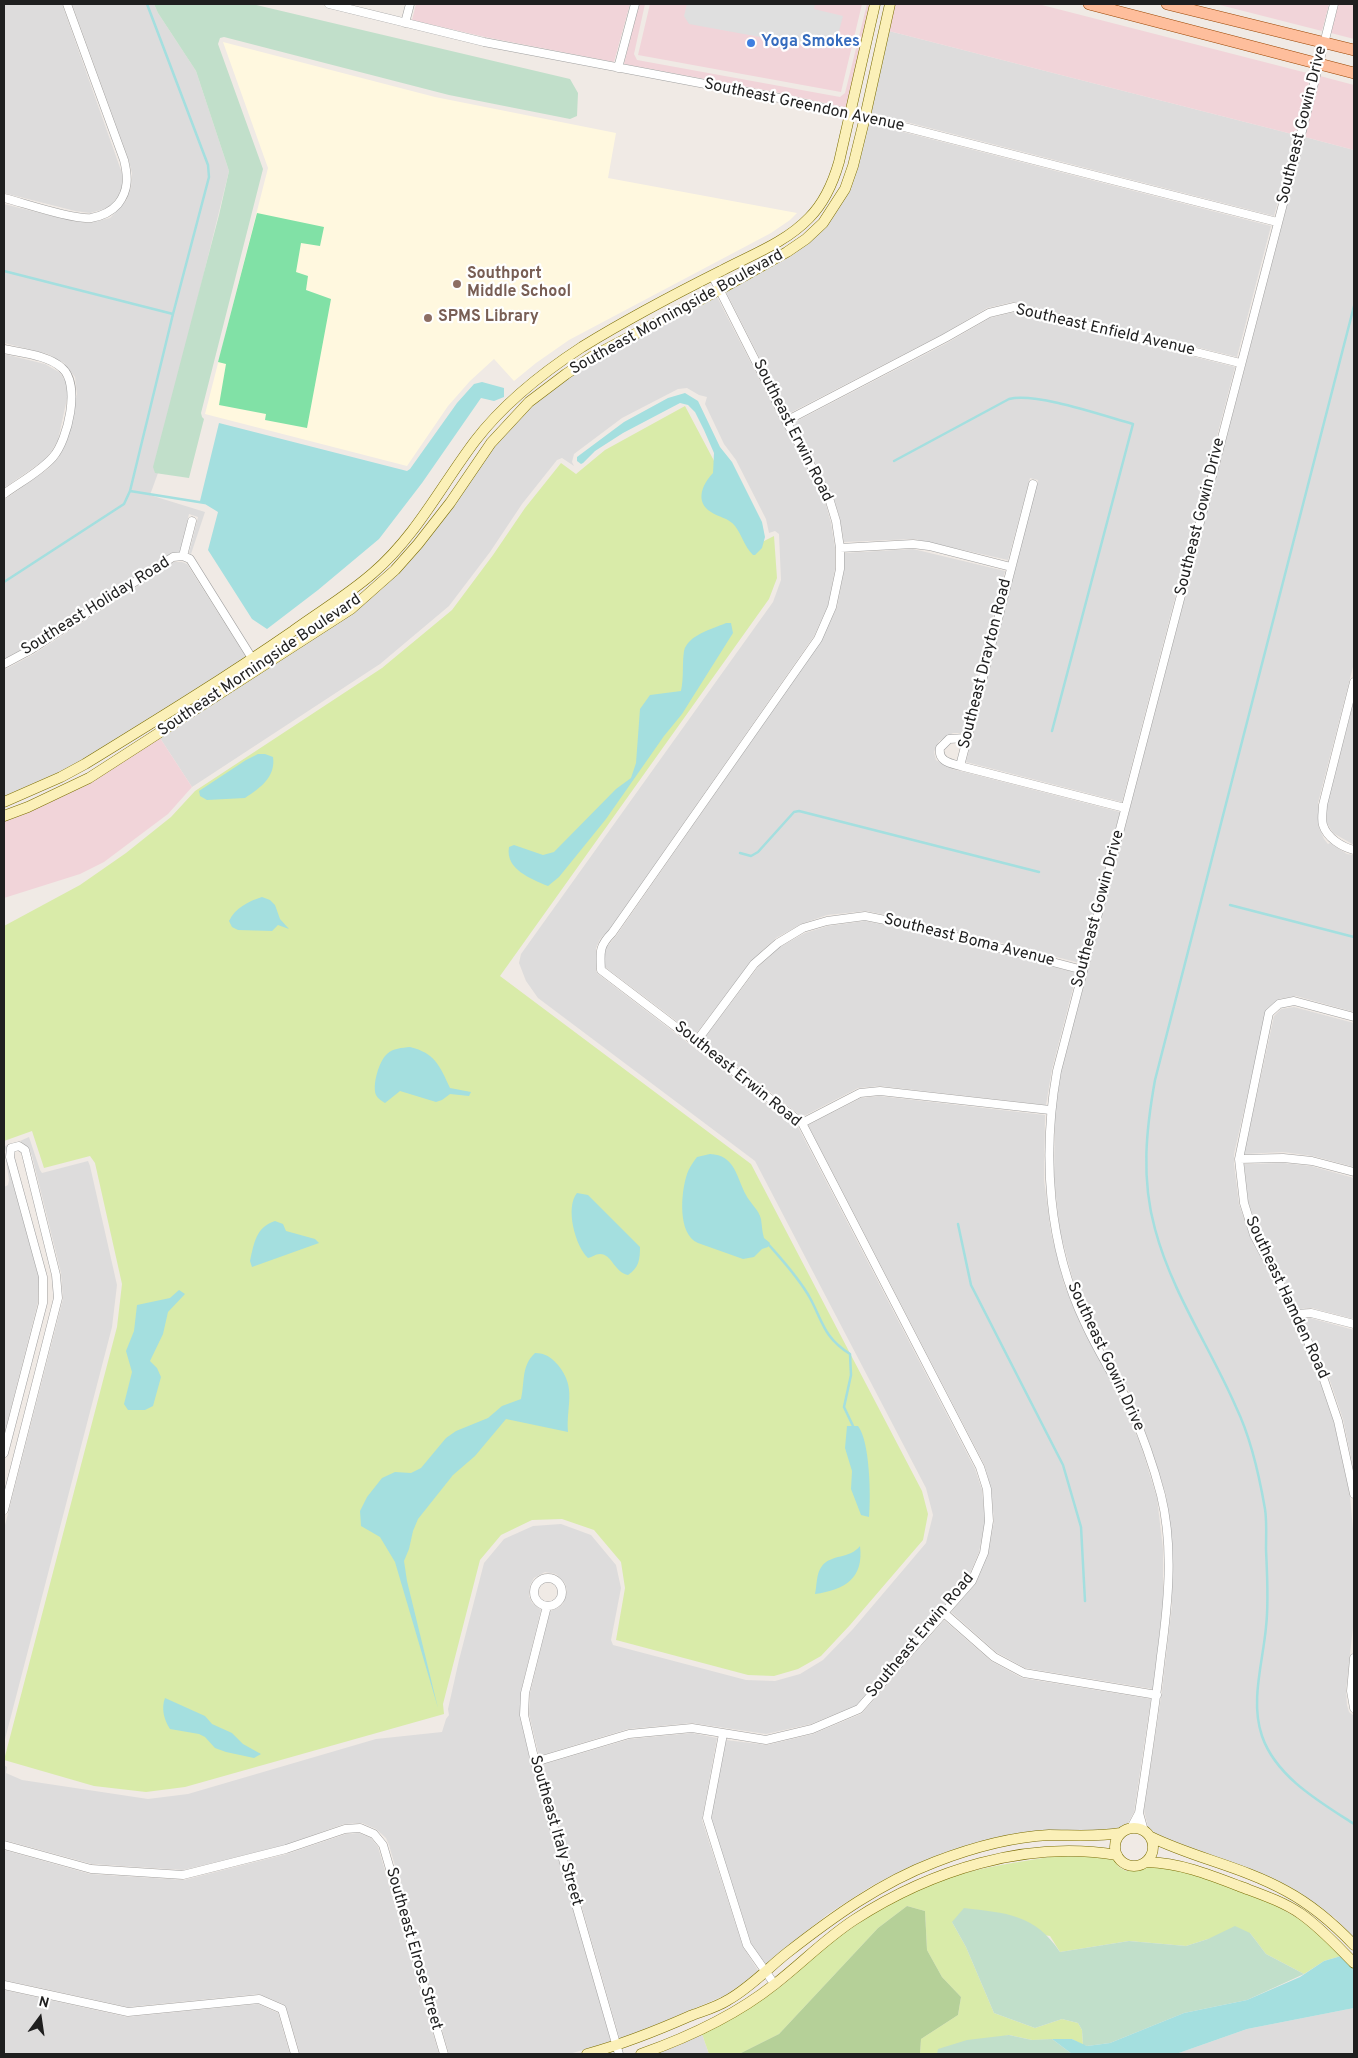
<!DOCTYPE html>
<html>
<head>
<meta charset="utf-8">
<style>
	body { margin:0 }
	#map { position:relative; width:1358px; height:2058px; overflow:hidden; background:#f0eae5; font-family:Overpass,sans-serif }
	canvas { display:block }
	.frame { position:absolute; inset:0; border:5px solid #1f1f1f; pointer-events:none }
	.north { position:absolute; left:15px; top:1993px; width:50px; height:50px; -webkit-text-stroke:4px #fff; paint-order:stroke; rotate:14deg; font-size:14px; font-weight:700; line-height:20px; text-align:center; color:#1f1f1f }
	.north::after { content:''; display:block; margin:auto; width:18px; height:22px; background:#1f1f1f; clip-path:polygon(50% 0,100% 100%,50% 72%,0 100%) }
</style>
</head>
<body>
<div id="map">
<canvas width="1358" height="2058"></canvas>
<div class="frame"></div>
<div class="north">N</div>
</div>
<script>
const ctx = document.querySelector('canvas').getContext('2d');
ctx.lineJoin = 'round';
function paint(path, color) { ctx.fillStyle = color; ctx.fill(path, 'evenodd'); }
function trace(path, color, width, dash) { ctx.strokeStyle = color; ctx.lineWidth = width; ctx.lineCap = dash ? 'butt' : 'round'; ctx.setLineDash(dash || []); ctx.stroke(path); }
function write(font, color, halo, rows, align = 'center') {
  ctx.font = font + ' Overpass,sans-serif'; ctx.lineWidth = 4.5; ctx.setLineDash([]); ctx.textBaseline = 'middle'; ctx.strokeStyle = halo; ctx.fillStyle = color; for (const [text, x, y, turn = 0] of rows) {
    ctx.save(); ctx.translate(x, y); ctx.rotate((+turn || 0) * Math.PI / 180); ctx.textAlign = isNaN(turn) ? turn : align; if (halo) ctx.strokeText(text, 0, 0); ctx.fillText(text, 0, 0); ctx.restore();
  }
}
const residential = new Path2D(`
	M4,4H62L123,176L122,186L118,196L112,204L104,209L90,213L75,211L4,193Z
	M72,4H154L158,13L196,71L229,171L155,473H158L150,495L205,512L191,554L189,553L198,517L189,514L180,552L171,553L30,645L4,659V500L48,469L59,457L66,443L77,394L75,377L64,363L48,354L4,343V204L72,221L90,223L110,218L126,201L131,188L132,173L128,158Z
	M889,31L1296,135L1274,216L871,113Z
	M868,123L1271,226L1237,357L1013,302L987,308L943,334L788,414L726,292L790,257L809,243L827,226L849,191Z
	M1305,137L1354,150V663L1318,803V825L1324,839L1328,844L1330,843L1347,854L1354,855V1012L1296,996L1279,999L1267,1009L1234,1154V1164L1239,1204L1250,1236L1291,1315L1319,1379L1334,1423L1350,1496L1354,1541V1618L1346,1690L1347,1705L1349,1712L1354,1716V1938L1335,1918L1286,1885L1237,1864L1170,1840L1154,1833L1148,1827L1144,1810L1162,1690L1172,1605V1548L1166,1495L1149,1442L1132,1397L1089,1320L1073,1280L1060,1231L1054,1179L1055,1110L1061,1072Z
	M717,297L784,427L825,501L831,523L835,548V569L828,605L814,636L609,930L600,939L596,948V971L598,974L798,1127L975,1469L982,1490L985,1521L979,1552L968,1578L857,1705L811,1724L766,1734L692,1723L628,1729L539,1756L529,1714L530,1693L550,1611L558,1608L563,1604L567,1591L565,1583L556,1574L545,1572L534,1578L530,1585L529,1596L532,1603L541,1610L521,1691L520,1716L532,1768L611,2042L569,2054H449L389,1845L386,1838L376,1829L362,1823L344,1824L285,1845L183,1870L92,1864L4,1840V1765L7,1767L6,1773L22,1780L148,1799L188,1794L376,1739L442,1732L446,1719L449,1715L448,1709L459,1660L484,1563L504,1539L533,1526L561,1524L591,1535L616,1565L621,1588L611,1640L613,1645L746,1680L775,1681L800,1674L823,1660L853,1629L926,1543L933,1515L926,1488L755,1161L538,998L526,981L519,963L521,954L773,602L781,580L779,534L775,531L769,533L766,519L736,460L724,444L705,404L707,397L699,395L687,388L678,389L622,418L574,454L572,462L574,466L562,458L557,460L522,504L490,552L449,606L380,664L192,787L160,738L353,613L381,590L394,577L494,446L532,406L569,378L596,361Z
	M1014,312L1235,367L1122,802L966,762L1038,480L1030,478L1008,560L914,539L844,542L840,519L833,496L793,423L947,343L990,318Z
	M4,354L45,364L59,372L66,381L68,394L58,440L51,452L43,461L4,488Z
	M913,549L1005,571L963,733H953L939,741L934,752L936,760L952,769L1120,812L1080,963L916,921L866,911L827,915L801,924L776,938L752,960L695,1035L605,967V949L616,936L821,641L837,607L844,570V553Z
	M174,562H182L187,564L246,657L83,760L59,772L4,796V670L34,654Z
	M1354,700V845L1333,833L1327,823V805Z
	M865,921L914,931L1077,973L1052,1069L1046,1105L880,1086L858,1088L802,1117L703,1040L758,967L780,947L805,933L828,926Z
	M1294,1007L1354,1023V1167L1313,1156L1283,1152L1244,1154L1274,1016L1281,1009Z
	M879,1096L1045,1115L1044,1180L1051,1233L1064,1284L1081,1325L1123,1402L1141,1446L1157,1498L1163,1549V1605L1153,1689L1025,1668L996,1652L951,1612L976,1583L988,1554L994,1521L991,1488L984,1464L808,1125L861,1098Z
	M29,1137L40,1170L42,1173L88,1161L90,1166L117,1285L112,1327L4,1743V1529L63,1299L61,1273L32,1156L28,1147L20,1141Z
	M7,1145L5,1152L6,1159L39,1278L38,1302L4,1435V1187L8,1185L9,1180L4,1147Z
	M1283,1163L1311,1166L1354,1178V1319L1312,1308L1299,1309L1258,1232L1248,1202L1244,1164Z
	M1310,1318L1354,1330V1472L1343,1419L1328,1375L1303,1319Z
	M944,1620L991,1661L1022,1678L1151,1699L1134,1812L1128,1823L1118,1829L1104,1831L1048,1830L981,1842L933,1857L873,1885L828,1914L779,1953L767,1966L751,1943L711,1818L726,1740L767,1745L813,1734L861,1714Z
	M692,1733L717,1738L702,1820L743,1947L759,1972L726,1995L620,2040L541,1765L630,1739Z
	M359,1833L371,1838L378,1847L439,2054H300L286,2007L283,2004L259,1994L128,2007L4,1980V1850L90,1874L184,1880L287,1854L346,1834Z
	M4,1990L127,2017L258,2004L278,2013L290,2054H4Z
	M1354,2008V2054H1176L1247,2029Z
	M702,2034L709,2054H656L680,2045Z`);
const commercial = new Path2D(`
	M416,4H630L614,62L485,37L412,20Z
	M639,4H645L634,54L637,60L840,97L845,93L867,4H870L847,108L780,93L624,64Z
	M650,4H862L841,92L638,55Z
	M895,4H1038L1311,74L1296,135L889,31Z
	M1216,4H1329L1322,31Z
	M1338,4H1354V39L1331,33Z
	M1320,76L1354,85V150L1305,137Z
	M160,738L192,787L168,814L104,862L80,874L4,898V821L26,813L91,783Z`);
const education = new Path2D(`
	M223,42L435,97L616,133L608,178L797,213L790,220L771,233L569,340L536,363L514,381L494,359L470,381L448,406L407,466L205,414L268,168Z`);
const grass = new Path2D(`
	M685,406L758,544L774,536L777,578L769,599L500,976L751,1164L922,1491L928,1514L923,1540L850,1625L821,1656L798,1669L774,1676L748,1675L616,1640L625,1588L621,1562L594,1530L562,1519L532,1520L501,1535L480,1560L443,1704L444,1714L185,1787L146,1792L94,1786L4,1760L117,1327L122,1284L95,1163L90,1156L44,1168L32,1131L4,1141V926L80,885L126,853L171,817L195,791L382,668L452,610L493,555L525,508L561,463L576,474L605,450Z
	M1057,1856L1093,1857L1114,1860L1119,1867L1126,1871H1137L1148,1867H1162L1191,1873L1275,1905L1299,1919L1321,1937L1341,1956L1324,1961L1304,1974L1266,1954L1250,1933L1208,1939L1186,1946L1129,1941L1060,1952L1050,1936L952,1922L966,1947L994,2013L1035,2028L1062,2019L1078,2023L1082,2030L1083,2045L1072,2039L1032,2040L1009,2035L937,2054H920L921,2039L958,2015L961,1997L942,1977L927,1950L925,1911L907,1906L878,1928L779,2034L739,2054H709L702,2034C729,2022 753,2006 776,1990C795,1977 810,1958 828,1945C861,1921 897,1896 935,1882C975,1868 1016,1862 1057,1856Z`);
const forest = new Path2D(`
	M907,1906L925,1911L927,1950L942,1977L961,1997L958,2015L921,2039L920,2054H739L779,2034L878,1928Z`);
const wetland = new Path2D(`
	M154,4H252L570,79L578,93L577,116L570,119L449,95L224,37L220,38L218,44L263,169L201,413L202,417L204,419L189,478L155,473L153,467L219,215L229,171L196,71L158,13Z
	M964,1908C1006,1913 1035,1914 1060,1952L1129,1941L1186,1946L1208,1939L1235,1926L1250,1933L1266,1954L1304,1974L1247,2000L1184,2013L1110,2043L1087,2046L1083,2045L1082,2030L1078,2023L1062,2019L1035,2028L994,2013L966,1947L952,1922Z
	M1009,2035L1032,2040L1052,2039L1072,2054H937L938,2049L967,2040Z`);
const pitch = new Path2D(`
	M257,213L324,227L320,246L301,243L296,272L308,276L306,290L331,299L307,428L265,420L266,414L219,405L226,364L218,362Z`);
const parking = new Path2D(`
	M687,4H815L814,9L843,16L839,31L815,47L689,24L684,16Z`);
const water = new Path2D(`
	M482,382L504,388V397L494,401L481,398L422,483L379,539L318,590L267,629L252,619L208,550L218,512L200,501L219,423L407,471L410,469L457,403L474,384Z
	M685,393L698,401L720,447L732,462L762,522L765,537L762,548L755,555H753C744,546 742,535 735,526C729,518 718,517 711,512C694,502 703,483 713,473L714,453L704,430L695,412L688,405L680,403L623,433L595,451L583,463L581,464L577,461V457L624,422L668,398Z
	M726,623H731L733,633L682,714L664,736L606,819L559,877L548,886C531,879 505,869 509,847L514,845L543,855L554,852L616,789L631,778L636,763L640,709L650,695L681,691C684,677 682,664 684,651C688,635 712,629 726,623Z
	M258,754H265L273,757C276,777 260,788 245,798L207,800L200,796L199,791L246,760Z
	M262,897L270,900L275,905L280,919L289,929L278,925L272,931L238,930L232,927L229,921C235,908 249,901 262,897Z
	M410,1047C435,1053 440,1066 450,1088L471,1092L469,1096L450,1094L442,1100L436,1102L400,1091L385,1103C382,1101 378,1099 376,1095C372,1085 379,1061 387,1054C393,1048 402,1048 410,1047Z
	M710,1154C735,1155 736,1176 746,1195C750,1203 759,1210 761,1219C762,1225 762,1232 764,1238L770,1243L768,1247L762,1249L754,1257L743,1259L698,1243C677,1234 681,1192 687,1174C689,1168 693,1162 697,1157Z
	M577,1193L588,1195L640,1247C640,1259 639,1268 628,1275C614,1272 612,1254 600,1254C595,1254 593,1257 588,1258C575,1246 565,1207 577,1193Z
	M275,1221L283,1224L286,1231L315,1239L319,1243L252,1267L250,1261C254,1243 256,1227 275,1221Z
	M179,1290L185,1294L168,1312L163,1334L150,1361L157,1368L161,1377L153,1406L145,1410H128L124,1404L132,1372L126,1351L134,1331L137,1305L170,1298Z
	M535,1353C545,1353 551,1357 558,1365C577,1388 566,1405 568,1432L506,1419L475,1456L453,1475L418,1519L413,1531L409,1549L404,1561L407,1581L438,1708L395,1562L380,1537L361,1526L360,1511L367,1497L382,1478L395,1472L411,1473L421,1468L446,1438L456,1431L488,1418L502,1406L521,1399C525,1382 521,1366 535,1353Z
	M847,1426H858C870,1441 871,1497 869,1517L861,1515L851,1489L852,1471L845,1448Z
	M860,1546C864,1578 845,1590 815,1594C817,1586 816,1573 822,1566C831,1554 850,1559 860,1546Z
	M165,1698L205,1716L212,1724L232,1733L243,1744L261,1754L254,1758L226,1752L215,1748L205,1737L199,1734L170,1729C164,1720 161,1708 165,1698Z
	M1341,1956L1354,1970V2008L1247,2029L1176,2054H1072L1052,2039H1072L1087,2046L1110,2043L1184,2013L1247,2000L1300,1977L1324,1961Z`);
const stream = new Path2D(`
	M4,271L173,314
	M1354,306L1155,1080C1146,1130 1141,1179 1155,1229C1172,1293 1210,1347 1236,1407C1251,1438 1259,1474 1265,1509C1267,1522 1266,1536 1266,1549C1267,1575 1269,1601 1266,1627C1263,1662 1250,1701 1262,1736C1276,1777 1320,1802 1354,1824
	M894,461L1009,399C1036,392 1104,416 1133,424L1052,731
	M130,491L205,503
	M4,582L124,504L130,491L173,314L209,177L208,165L147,4
	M740,853L751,856L758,852L794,812L799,811L1039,872
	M1230,905L1354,937
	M958,1224L971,1285L1063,1465L1081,1527L1085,1601
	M769,1245C783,1261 799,1278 810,1298C823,1322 824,1338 850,1354L851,1375L844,1407L853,1426`);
const street = new Path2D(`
	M329,4L484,42L779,98L865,117L1277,222
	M405,23L410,4
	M618,68L635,4
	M4,198C24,203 73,220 91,218C102,216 111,212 118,204C129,190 128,176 124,160L67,4
	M4,349C21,353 48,355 62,368C81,384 68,440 53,457C40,472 20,482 4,494
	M786,421L945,338L989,313L1014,307L1240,363
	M1033,484L960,766L1125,808
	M840,548L913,544L929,546L1011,567
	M183,556L192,521
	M4,664L32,649L173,557L183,556L190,559L255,663
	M1354,682L1323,805C1323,811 1321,819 1323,825C1327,838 1342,847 1354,850
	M960,766C949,763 938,761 940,748L949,739L966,738
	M1354,1017L1294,1001L1279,1004L1269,1013L1239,1159L1244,1203L1254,1235L1296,1314L1323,1377L1338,1421L1354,1494
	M696,1042L754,964L778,943L803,928L827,921L865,916L915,926L1083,970
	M802,1123L860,1093L880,1091L1050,1110
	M1239,1159L1283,1158L1312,1161L1354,1172
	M1296,1314L1311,1313L1354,1324
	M4,1453L43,1303V1277L10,1157L11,1148L19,1146L25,1150L27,1158L56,1275L58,1298L4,1510
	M534 1592a14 14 0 1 1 28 0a14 14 0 1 1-28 0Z
	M547,1606L525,1693L524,1715L535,1762L619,2054
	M944,1613L994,1657L1024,1673L1157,1695
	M1354,1658L1351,1691L1354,1708
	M723,1734L707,1818L747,1945L775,1985
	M535,1762L629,1734L692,1728L766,1740L812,1729L859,1709L972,1581L984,1553L989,1521L987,1489L980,1467L802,1123L601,970C600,952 599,946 612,933L818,639L832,607L840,569V548L836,521L829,498L786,421L712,275
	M1139,1813L1144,1831
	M1131,1828L1139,1813C1147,1761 1155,1709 1161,1656C1168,1604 1174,1548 1161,1495C1153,1464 1141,1431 1128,1401C1123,1392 1117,1383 1112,1374C1103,1358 1093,1341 1085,1323C1048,1245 1042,1155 1057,1071L1302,131L1334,4
	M4,1845L91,1869L183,1875L286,1849L345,1829L360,1828L374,1834L383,1845L444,2054
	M4,1985L128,2012L259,1999L282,2009L295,2054`);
const secondary = new Path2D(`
	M4,802L61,777L85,764C155,721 225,678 293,631C319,612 348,595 373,573C416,536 441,486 475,441C504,403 542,373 582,347C626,320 675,294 721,271C751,255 785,243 809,218C825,202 833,183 839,162L875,4
	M4,816L28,807L89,778L351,609L395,570L418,544L450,503L491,443L529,402L566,374L593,356L719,290L787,252L806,239L823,223L845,189L853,166L865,117L890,4
	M1115 1847a19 19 0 1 1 38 0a19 19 0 1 1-38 0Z
	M1151,1837C1194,1858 1243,1867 1286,1891C1312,1905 1334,1924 1354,1945
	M1147,1862C1180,1863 1208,1874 1239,1886C1260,1894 1282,1901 1301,1914C1321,1928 1337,1946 1354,1963
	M587,2054C623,2044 656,2031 690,2016C703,2011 717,2007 728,2000C751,1987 768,1968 787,1953C833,1917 880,1883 935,1862C971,1848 1011,1837 1049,1835C1073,1835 1097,1837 1121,1833
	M641,2054C689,2037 735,2016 775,1984C802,1963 825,1939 854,1920C931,1870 1026,1840 1117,1855`);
const primary = new Path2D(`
	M1089,4L1354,73
	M1167,4L1354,50`);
const markers = [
	[751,43,5,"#3f7fe0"],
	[457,284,5,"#8d6e63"],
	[428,318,5,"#8d6e63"]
];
const shopNames = [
	["Yoga Smokes",761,43]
];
const streetNames = [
	["Southeast Greendon Avenue",804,106,12],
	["Southeast Gowin Drive",1303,125,-76],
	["Southeast Morningside Boulevard",677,313,-29],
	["Southeast Enfield Avenue",1105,331,13],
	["Southeast Erwin Road",792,431,63],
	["Southeast Gowin Drive",1201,517,-76],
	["Southeast Holiday Road",96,607,-32],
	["Southeast Drayton Road",986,664,-76],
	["Southeast Morningside Boulevard",260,666,-34],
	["Southeast Gowin Drive",1099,909,-75],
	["Southeast Boma Avenue",969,941,14],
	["Southeast Erwin Road",737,1075,39],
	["Southeast Hamden Road",1286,1298,65],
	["Southeast Gowin Drive",1105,1357,65],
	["Southeast Erwin Road",921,1636,-50],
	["Southeast Italy Street",555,1831,74],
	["Southeast Elrose Street",413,1949,74]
];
const educationNames = [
	["Southport",467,275],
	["Middle School",467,293],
	["SPMS Library",438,318]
];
paint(residential, '#dddcdc');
paint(commercial, '#f1d4d9');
paint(education, '#fff8df');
paint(grass, '#d9eba9');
paint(forest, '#b5d098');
paint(wetland, '#c1dfca');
paint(pitch, '#81e1a6');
paint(parking, '#dfdfdf');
paint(water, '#a4dfdf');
trace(stream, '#a4dfdf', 2.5);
trace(street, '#a0a0a0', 9);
trace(secondary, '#7a6c02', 11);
trace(primary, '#9a4500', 12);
trace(street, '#fff', 8);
trace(secondary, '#fbf0b8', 10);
trace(primary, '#febe9c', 11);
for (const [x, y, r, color] of markers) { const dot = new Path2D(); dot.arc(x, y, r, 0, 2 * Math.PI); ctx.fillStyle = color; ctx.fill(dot); trace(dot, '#fff', 2); }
write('bold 16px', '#366cbe', '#fff', shopNames, 'left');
write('16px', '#1f1f1f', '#fff', streetNames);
write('bold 16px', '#785e54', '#fff', educationNames, 'left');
</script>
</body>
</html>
